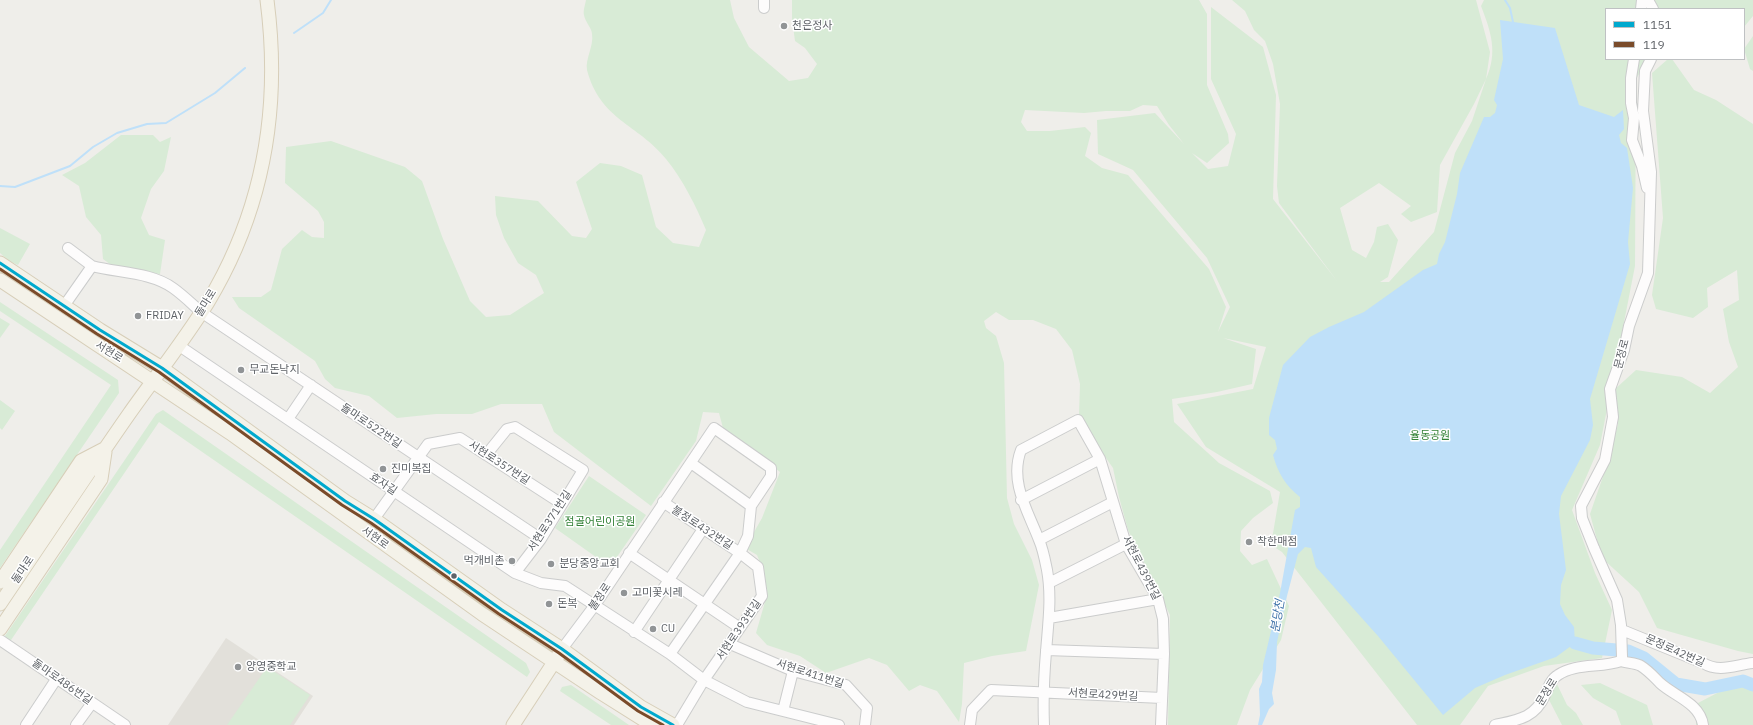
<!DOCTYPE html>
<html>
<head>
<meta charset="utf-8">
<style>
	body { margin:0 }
	#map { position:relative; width:1753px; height:725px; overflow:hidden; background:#efeeea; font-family:"IBM Plex Sans",sans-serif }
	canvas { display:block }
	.legend { position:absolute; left:1605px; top:8px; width:140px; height:52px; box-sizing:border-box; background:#fff; border:1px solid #bfc1c3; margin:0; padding:5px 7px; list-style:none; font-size:12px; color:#5f6368 }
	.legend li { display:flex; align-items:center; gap:8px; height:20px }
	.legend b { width:20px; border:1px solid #bfc1c3 }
</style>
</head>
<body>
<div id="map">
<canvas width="1753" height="725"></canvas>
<ul class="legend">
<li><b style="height:5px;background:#00a9ce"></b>1151</li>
<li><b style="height:5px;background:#7a4b2a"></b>119</li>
</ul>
</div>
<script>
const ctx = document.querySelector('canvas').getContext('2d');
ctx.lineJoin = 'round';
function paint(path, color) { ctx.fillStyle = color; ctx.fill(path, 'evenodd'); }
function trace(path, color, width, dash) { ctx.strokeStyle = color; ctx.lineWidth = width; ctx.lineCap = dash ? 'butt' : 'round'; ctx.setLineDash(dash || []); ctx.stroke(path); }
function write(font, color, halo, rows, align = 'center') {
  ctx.font = font + ' "IBM Plex Sans","Noto Sans KR",sans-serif'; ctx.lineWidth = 3; ctx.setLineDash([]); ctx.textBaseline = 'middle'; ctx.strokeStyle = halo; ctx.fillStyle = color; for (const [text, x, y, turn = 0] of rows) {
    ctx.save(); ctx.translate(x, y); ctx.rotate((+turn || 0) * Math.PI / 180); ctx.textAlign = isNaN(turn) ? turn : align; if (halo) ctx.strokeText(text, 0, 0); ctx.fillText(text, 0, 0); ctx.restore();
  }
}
const education = new Path2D(`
	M226,638L313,696L294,725H168Z`);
const green = new Path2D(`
	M586,0H730L734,18L749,47L789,81L808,78L817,64L805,48L795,41L792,19V0H1199L1207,14V85L1228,134L1229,143L1207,163L1192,153L1208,169L1228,166L1236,134L1211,79V7L1263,47L1276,95L1273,199L1337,281L1279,203L1277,186L1280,104L1273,64L1265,41L1254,30L1245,11L1232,0H1476L1490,52L1486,79C1498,52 1491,32 1481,6L1484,0H1753V16L1744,27V9H1606V59H1648L1636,79L1635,266L1600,445L1572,510L1595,573L1612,610L1602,658L1544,666L1488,686L1460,725H1417L1282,552L1271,545L1280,492L1206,447L1177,404L1253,389L1266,347L1223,338L1256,349L1252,384L1217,392L1172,399L1174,422L1219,463L1270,491L1273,503L1253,518L1241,531L1240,551L1252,565L1267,559L1289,606L1281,640L1250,690L1237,725H1168L1170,615L1128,530L1119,497L1113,468L1085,428L1079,415L1080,384L1072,350L1056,329L1033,320H1009L996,312L984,321L986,328L996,336L1004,363L1007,498L1014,524L1032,560L1039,585L1026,651L992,656L964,663L962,704L959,722L937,691L920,685L909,691L887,665L869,658L826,673L800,656L767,645L756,633L767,595L764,572L757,555L745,548L762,518L780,472L723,428L719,413L703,412L696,441L651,506L554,432L542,404H501L472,414H436L397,418L369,396L335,388L325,379L315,361L239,308L232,297H261L271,290L282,249L302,230L312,237L324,238V222L318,211L285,183L286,147L331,141L405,167L422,181L443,239L470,301L486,317L510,315L544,293L536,275L518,263L504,238L496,215L495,196L538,201L572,236L586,238L592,229L576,182L600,163L621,166L642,175L656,227L673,243L699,247L706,230C696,206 683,180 666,159C638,124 600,120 587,70C585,59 594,46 592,34C592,28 585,22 584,15C583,11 585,5 586,0ZM1486,79L1472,121L1455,153L1434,232L1389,282H1380L1388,277L1398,240L1388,224L1377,227L1374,242L1366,258L1352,250L1340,208L1379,183L1411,206L1401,214L1411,222L1437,212L1440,165L1474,104ZM1143,105L1157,106L1169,125L1184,144L1155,113L1097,120L1098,154L1133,170L1207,258L1230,307L1218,332L1226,307L1209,269L1128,175L1102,168L1085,156L1091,133L1085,127L1050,131H1027L1021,122L1025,110L1084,113L1106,111H1130Z
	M1753,36V71L1750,69L1744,49Z
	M1668,59H1672L1694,90L1716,100L1753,124V654L1738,651L1657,628L1639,592L1602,558L1590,514L1607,465L1618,424L1614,390L1636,370L1682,377L1710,393L1738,367L1729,342L1723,309L1739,300L1737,270L1707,288L1708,307L1693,318L1656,309L1652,295L1663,218L1652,73Z
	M121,135H153L160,142L171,137L164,171L151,189L141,218L149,235L165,240L160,274L118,270L103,259L101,235L86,217L79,186L62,175L85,163Z
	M0,228L30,244L18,265L9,261L0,253Z
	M0,302L118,380L119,393L0,568V550L111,385L0,311Z
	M0,318L10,324L0,338Z
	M0,400L15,411L2,430L0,428Z
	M163,410L526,663L530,672L527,677L159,422L9,643L6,641L5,636L156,414Z
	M589,476L646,515L610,567L555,528Z
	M267,667L310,695L290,725H227Z
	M1556,682L1567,705L1576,713L1583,725H1562L1546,694Z
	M1600,683L1647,705L1653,725H1621L1616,711L1593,698L1581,685Z
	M1753,683V725H1696L1698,703L1719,692Z
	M571,685L629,725H611L560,691L562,687Z`);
const water = new Path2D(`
	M1500,20L1555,28L1579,105L1614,117L1623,110L1624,129L1619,135L1621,143L1627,148L1633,188L1628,242L1630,264L1590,399L1593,425L1590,440L1561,496L1559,514L1566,570L1561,585L1560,604L1565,615L1574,627L1575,643L1556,657L1505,675L1475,688L1443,715L1378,636L1316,567L1311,548L1305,547L1298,554L1287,596L1277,642L1276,670L1272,693L1274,704L1269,709L1262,725H1258L1260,715L1259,689L1262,682L1263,665L1280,593L1295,510L1300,507V497C1285,485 1278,473 1273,455L1277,449L1275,440L1269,435V418L1283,365L1310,337L1329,327L1364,312L1423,270L1437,264L1439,254L1445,242L1457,194L1460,173L1484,117H1490L1495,113L1497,105L1494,100L1503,59Z`);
const stream = new Path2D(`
	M1505,0L1510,8L1513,22
	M294,33L323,13L331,0
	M0,186L15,187L70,166L93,147L117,133L147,124L166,123L215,93L245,68`);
const river = new Path2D(`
	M1575,643L1593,648L1628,651L1644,658L1676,684L1705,689L1743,681L1753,685`);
const minor = new Path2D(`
	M764,0V8
	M1648,0L1653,9
	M1641,9L1642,0
	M1634,59L1631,78V103L1634,118L1632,140L1642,166L1647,188
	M68,248L92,266
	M64,306L92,266C118,273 151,272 173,288C183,295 192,304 201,312L541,539
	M178,345L515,573L541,583L565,586L670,654L704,680L747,702L839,725
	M288,419L311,385
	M486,455L507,429L515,427L583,470L541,539L515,573
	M691,463L751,506
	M1021,500L1100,459
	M663,502L740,553L758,567L762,596L704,680L677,725
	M374,519L428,444L460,438L562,504
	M1039,540L1113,502
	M629,553L740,628
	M1049,583L1126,544
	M1049,618L1158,599
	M1622,630L1703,663C1719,673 1735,665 1753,663
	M634,632L703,529
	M0,640L125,725
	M730,644L793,671L846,685L867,708L865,725
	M562,649L595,605L714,428L771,468V476L751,506L748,536L740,553L670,654
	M1046,650L1164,654
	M1621,661C1627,663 1636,663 1641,666C1649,671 1654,677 1660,683C1674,696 1700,703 1703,725
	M783,711L793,671
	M26,725L57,678
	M76,725L92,703
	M970,725L972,710L991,690L1162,698
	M1044,725C1043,700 1044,676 1046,652C1048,625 1052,597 1047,570C1045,560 1043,549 1039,540C1028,511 1009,482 1021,450L1078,420L1100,459L1126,544L1158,599L1163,619L1164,654L1161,725
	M1495,725C1518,720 1535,718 1545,695C1548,688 1551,679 1558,675C1575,663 1601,668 1621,661L1622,657L1621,625L1617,600L1594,548L1582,518L1581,506L1605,460L1613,417L1610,389L1624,350L1629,326L1648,273L1651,172L1643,111L1645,71L1651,59`);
const major = new Path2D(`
	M0,263L100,330L162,368L345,501L374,519L502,610L562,649L641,707L673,725
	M0,280L230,433L482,614L601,693L652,725
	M0,582L81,461L104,449
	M0,604C43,541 85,477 129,414C155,377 184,341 208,302C264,209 281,108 267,0
	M0,629L101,479L105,452
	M513,725L558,656`);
const bus1 = new Path2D(`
	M0,263L100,330L162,368L345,501L374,519L502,610L562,649L641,707L673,725`);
const bus2 = new Path2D(`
	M0,269L97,334L159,372L342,505L371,523L499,614L559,653L638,711L663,725`);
const markers = [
	[784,26,4,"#919496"],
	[138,316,4,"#919496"],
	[241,370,4,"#919496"],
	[383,469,4,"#919496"],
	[1249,542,4,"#919496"],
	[512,561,4,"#919496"],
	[551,564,4,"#919496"],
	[454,576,3.5,"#5f6368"],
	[624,593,4,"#919496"],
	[549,604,4,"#919496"],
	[653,629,4,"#919496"],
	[238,667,4,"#919496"]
];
const poiNames = [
	["천은정사",792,26],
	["FRIDAY",146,316],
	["무교돈낙지",249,370],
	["진미복집",391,469],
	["착한매점",1257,542],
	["먹개비촌",504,561,"right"],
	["분당중앙교회",559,564],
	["고미꽃시레",632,593],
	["돈복",557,604],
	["CU",661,629],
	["양영중학교",246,667]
];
const streetNames = [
	["돌마로",206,303,-58],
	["서현로",109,352,32],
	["문정로",1622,354,-75],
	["돌마로522번길",371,426,34],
	["서현로357번길",499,463,33],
	["효자길",383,484,34],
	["서현로371번길",550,521,-57],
	["불정로432번길",702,528,33],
	["서현로",375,538,36],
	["서현로439번길",1141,568,63],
	["돌마로",23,570,-56],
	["불정로",600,597,-56],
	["서현로393번길",739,630,-56],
	["문정로42번길",1675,651,24],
	["서현로411번길",810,674,18],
	["돌마로486번길",62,682,35],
	["문정로",1547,692,-58],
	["서현로429번길",1103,695,3]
];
const parkNames = [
	["율동공원",1430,436],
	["점골어린이공원",600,522]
];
const waterNames = [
	["분당천",1278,616,-80]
];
paint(education, '#e2e0da');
paint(green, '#d8ebd6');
paint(water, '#bfe0f9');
trace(stream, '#bfe0f9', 2);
trace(river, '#bfe0f9', 13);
trace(minor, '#cbcccc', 12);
trace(major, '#d7ceb8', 15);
trace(minor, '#fdfcfc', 10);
trace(major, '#f4f2e9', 13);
trace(bus1, '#00a9ce', 3);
trace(bus2, '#7a4b2a', 3);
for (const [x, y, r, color] of markers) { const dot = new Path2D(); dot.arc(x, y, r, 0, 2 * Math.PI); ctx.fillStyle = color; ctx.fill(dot); trace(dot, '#fff', 1.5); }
write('11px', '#5f6368', '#fff', poiNames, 'left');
write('11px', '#5f6368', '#fff', streetNames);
write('11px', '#348238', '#fff', parkNames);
write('italic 12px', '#4174aa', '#fff', waterNames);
</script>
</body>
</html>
